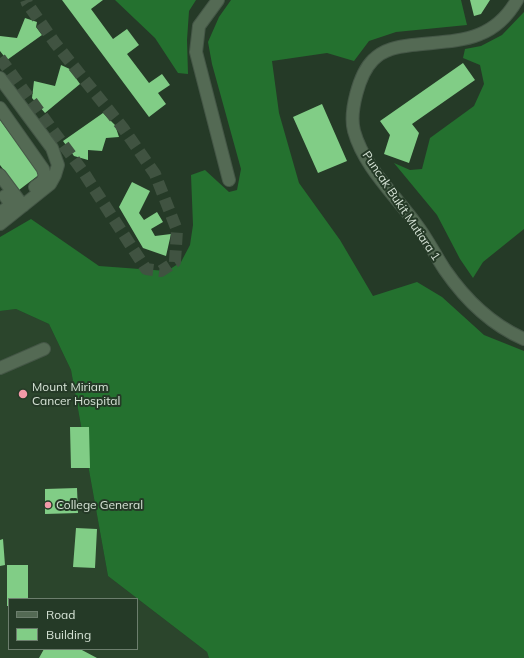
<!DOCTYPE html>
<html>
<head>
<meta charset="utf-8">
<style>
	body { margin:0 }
	#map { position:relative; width:524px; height:658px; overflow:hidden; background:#253a27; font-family:Mulish,sans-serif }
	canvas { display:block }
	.legend { position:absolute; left:8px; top:598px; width:130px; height:52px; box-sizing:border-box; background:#253a27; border:1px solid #6c7e6d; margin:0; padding:5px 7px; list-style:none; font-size:12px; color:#d6e3d6 }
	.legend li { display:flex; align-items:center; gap:8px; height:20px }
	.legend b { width:20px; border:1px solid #6c7e6d }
</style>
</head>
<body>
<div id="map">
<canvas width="524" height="658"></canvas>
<ul class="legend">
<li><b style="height:5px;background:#546a54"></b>Road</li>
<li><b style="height:11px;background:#81cd86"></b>Building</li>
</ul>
</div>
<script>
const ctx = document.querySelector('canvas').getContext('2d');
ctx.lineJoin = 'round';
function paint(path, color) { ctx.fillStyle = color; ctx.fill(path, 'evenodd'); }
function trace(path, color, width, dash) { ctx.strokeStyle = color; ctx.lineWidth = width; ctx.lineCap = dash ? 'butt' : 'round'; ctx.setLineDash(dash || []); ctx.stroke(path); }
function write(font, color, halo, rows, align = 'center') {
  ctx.font = font + ' Mulish,sans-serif'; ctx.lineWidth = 4; ctx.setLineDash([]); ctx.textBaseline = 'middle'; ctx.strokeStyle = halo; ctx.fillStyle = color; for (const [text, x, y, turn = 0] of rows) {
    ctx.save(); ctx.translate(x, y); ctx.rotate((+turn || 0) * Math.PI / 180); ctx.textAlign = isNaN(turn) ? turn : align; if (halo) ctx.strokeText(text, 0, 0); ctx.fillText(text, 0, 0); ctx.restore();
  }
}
const built = new Path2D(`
	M16,309L49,324L71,370L108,576L207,652L209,658H0V311ZM9,599H137V649H9Z`);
const forest = new Path2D(`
	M115,0H196L189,11L187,40L188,74L178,73L155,38Z
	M231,0H461L467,25L396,32L369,41L354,61L327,53L272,61L279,113L299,183L340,240L373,296L417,282L442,297L484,335L524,351V658H209L207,652L108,576L71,370L49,324L16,309L0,311V237L31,219L99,266L167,271L181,262L190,245L193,225L191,175L205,170L229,192L237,190L241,169L212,64L208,42L219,17Z
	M524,12V229L483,262L473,278L460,259L437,215L394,163L410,170L422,169L430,138L474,106L484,84L480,65L463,58L465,49L481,46L502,35Z`);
const building = new Path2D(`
	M62,0H103L91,9L113,39L127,29L139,45L127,54L149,83L162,74L170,85L158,93L166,104L149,117Z
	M470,0H490L481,14L474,16Z
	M25,18L37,22L36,27L42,35L7,60L0,51V36L17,38Z
	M463,63L475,80L412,124L419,133L409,163L384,154L390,135L380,121Z
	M61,65L74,71L75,77L80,84L45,113L32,98L34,81L55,86Z
	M322,104L347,161L318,173L293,117Z
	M103,113L115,125L119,137L106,138L102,151L88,150V160L74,156L63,141Z
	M0,120L40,174L19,190L0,165Z
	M132,182L150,191L139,213L144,220L157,212L163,222L151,229L155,236L171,234L166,256L143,248L119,207Z
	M70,427H89L90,468H71Z
	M77,488L78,513L45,514V489Z
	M76,528L97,529L95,568L73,567Z
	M3,539L5,565L0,566V540Z
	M7,565H28V599H9V606H7Z
	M44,649H80L97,658H39Z`);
const minorTunnel = new Path2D(`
	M0,58L84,173L146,269L161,271L175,262L177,230L155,174L123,128L55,43L27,3L26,0`);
const minor = new Path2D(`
	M218,0L199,26L196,52L229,180
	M517,0C492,44 455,40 412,45C397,47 384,49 373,60C359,74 349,112 354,131C364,167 395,195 416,224C427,238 435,255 445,270C465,299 492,325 524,339
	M0,78L52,148L58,165L55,175L50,184L0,224
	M0,108L43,169L45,176L42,182L35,187
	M0,175L23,206
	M0,213L11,205L5,196
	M0,368L44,349`);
const markers = [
	[23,394,5,"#f39aa8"],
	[48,505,4,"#f39aa8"]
];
const streetNames = [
	["Puncak Bukit Mutiara 1",401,206,56]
];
const poiNames = [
	["Mount Miriam",32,387],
	["Cancer Hospital",32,401],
	["College General",56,505]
];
paint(built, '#2b452c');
paint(forest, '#24712f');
paint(building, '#81cd86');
trace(minorTunnel, '#405341', 12, [12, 6]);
trace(minor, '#455747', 14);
trace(minor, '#546a54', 12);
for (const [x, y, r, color] of markers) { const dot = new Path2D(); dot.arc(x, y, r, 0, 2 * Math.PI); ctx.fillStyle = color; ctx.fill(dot); trace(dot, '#253a27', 1.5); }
write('12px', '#d6e3d6', '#253a27', streetNames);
write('12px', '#d6e3d6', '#253a27', poiNames, 'left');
</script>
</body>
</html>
